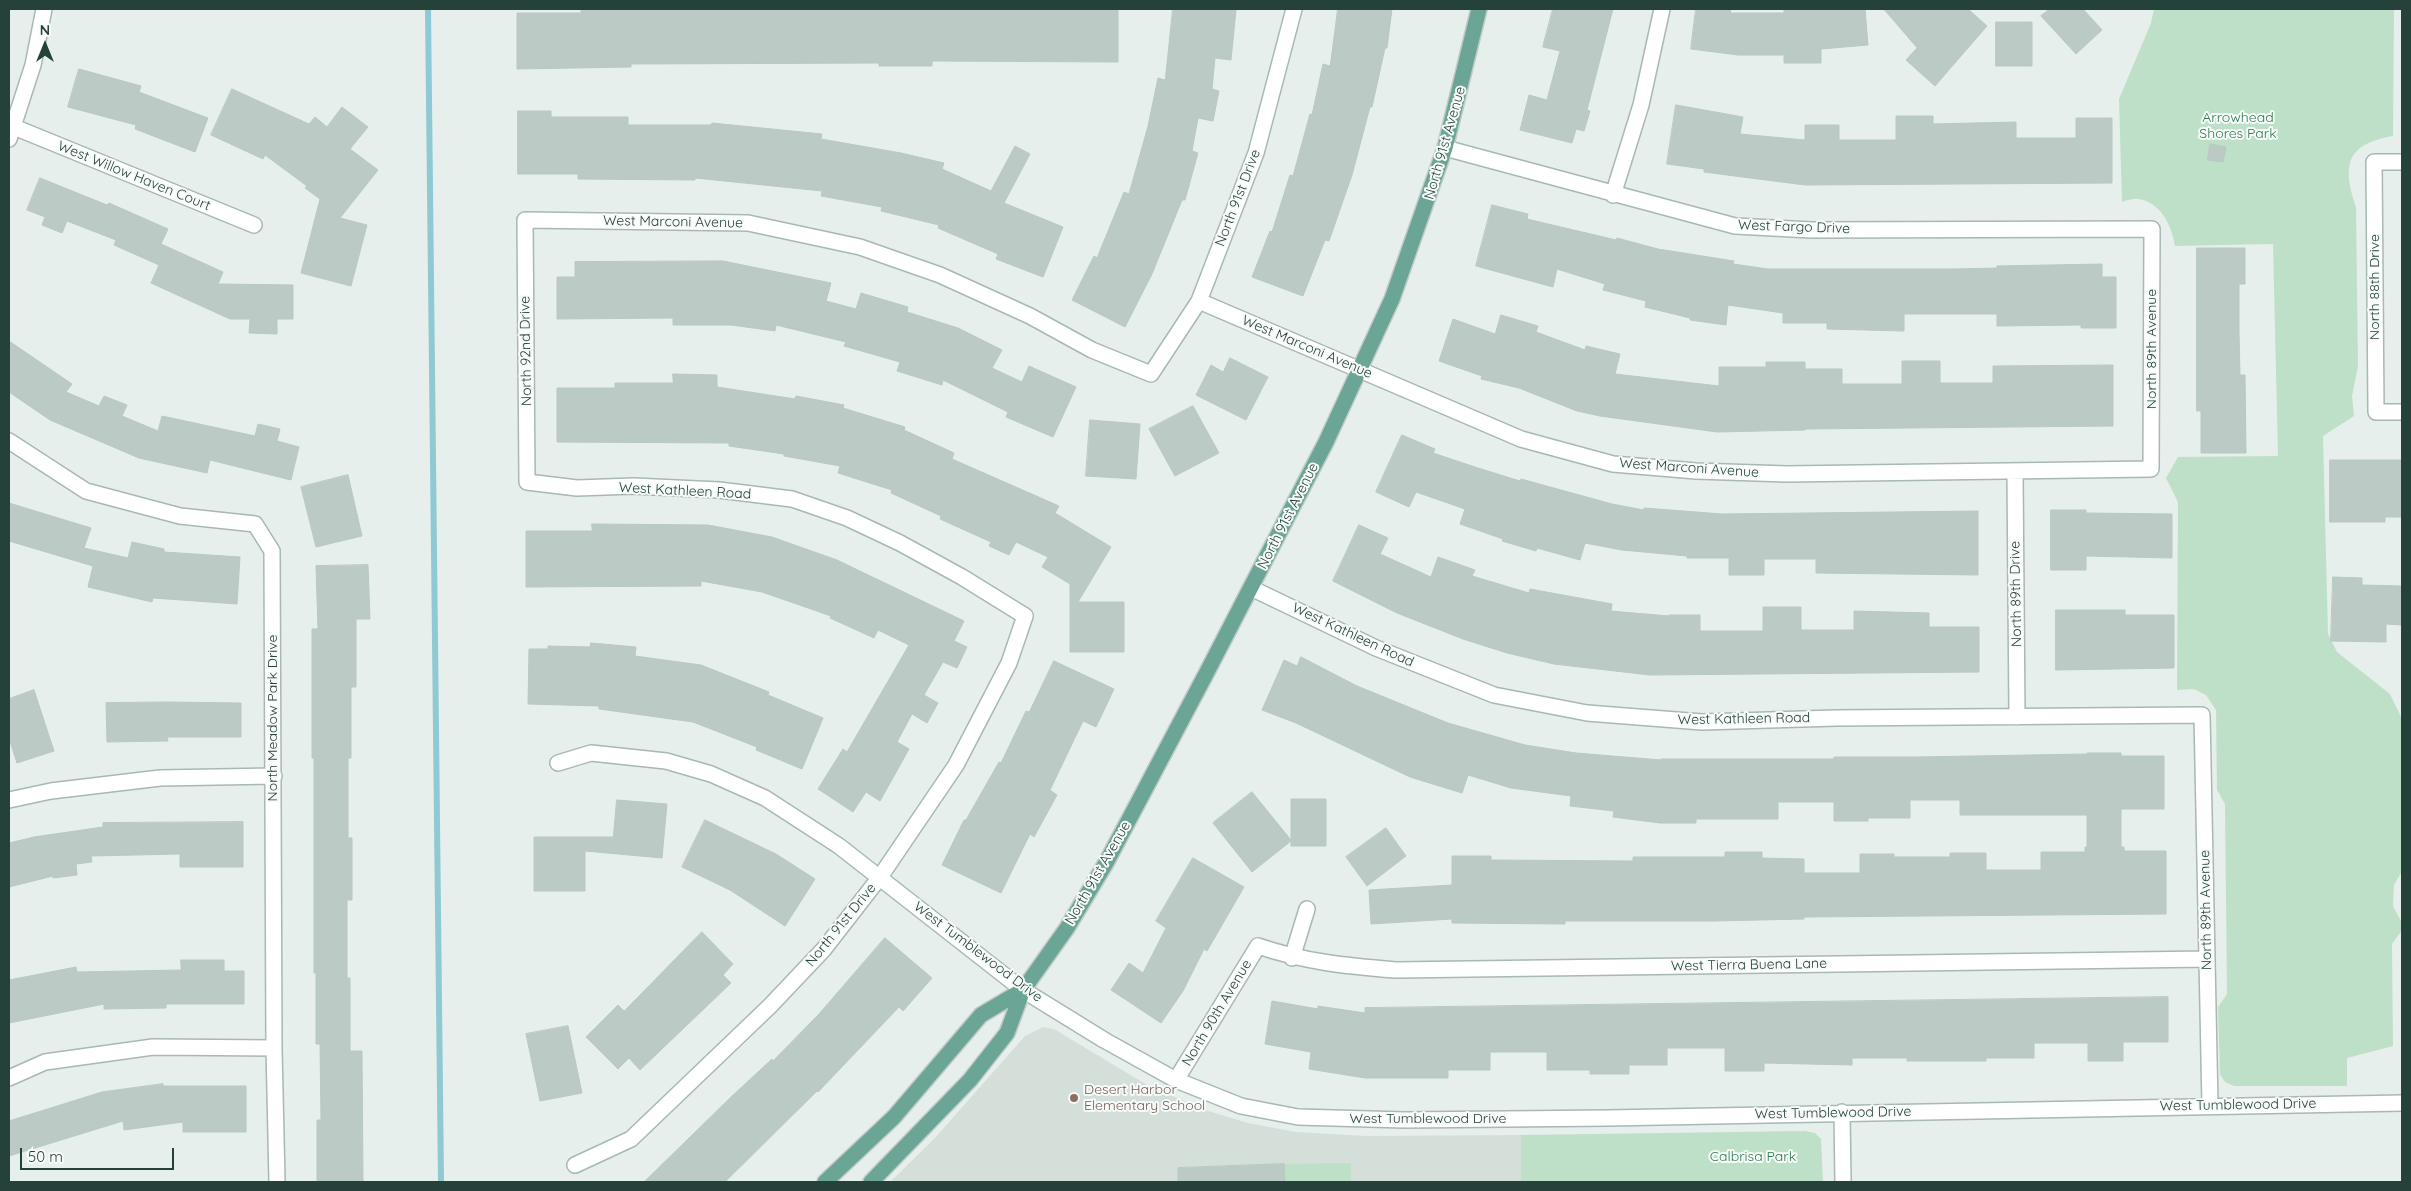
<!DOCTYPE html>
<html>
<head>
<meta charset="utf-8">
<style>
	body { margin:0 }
	#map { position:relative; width:2411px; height:1191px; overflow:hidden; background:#e6efeb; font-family:Quicksand,sans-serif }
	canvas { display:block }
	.frame { position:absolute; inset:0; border:10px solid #24423a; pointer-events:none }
	.north { position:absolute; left:20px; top:20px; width:50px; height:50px; -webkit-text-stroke:4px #f7fbf9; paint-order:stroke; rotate:0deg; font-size:14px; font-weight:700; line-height:20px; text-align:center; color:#24423a }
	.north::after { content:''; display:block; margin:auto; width:18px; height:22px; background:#24423a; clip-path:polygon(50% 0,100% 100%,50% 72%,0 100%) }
	.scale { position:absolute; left:20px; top:1148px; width:154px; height:22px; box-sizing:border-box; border:2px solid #24423a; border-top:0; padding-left:6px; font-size:15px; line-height:18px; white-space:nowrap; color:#24423a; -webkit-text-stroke:4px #f7fbf9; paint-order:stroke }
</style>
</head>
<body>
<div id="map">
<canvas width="2411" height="1191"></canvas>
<div class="frame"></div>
<div class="north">N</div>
<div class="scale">50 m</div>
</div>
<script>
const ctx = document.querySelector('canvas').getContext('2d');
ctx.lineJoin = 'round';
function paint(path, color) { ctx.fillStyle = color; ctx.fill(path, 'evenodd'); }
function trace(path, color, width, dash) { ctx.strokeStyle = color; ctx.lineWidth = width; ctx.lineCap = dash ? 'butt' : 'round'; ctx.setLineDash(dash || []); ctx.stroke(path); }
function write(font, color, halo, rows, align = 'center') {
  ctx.font = font + ' Quicksand,sans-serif'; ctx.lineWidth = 4; ctx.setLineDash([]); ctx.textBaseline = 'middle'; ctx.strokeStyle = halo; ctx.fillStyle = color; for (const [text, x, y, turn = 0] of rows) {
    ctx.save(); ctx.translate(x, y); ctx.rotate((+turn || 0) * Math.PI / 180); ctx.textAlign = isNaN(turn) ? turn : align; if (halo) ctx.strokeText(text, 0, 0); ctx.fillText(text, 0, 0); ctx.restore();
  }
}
const built = new Path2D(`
	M1043,1027L1054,1029L1149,1086L1205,1110L1248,1123L1296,1132L1367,1136L1521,1135V1182H890L934,1139L1025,1036Z`);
const green = new Path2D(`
	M2154,9H2394L2393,136C2346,144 2342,165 2356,207L2358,366L2352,396L2354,416L2323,436L2328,634L2337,652L2390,694L2402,719V871L2394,885L2393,906L2402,923V930L2392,944L2393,1046L2347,1058V1086H2234L2225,1082L2220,1074L2218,1007L2227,994L2225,804L2217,790L2216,710L2206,695L2194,689L2177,690L2178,502L2166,478L2178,457L2278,456L2273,244L2175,246C2172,226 2161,202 2138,199C2133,198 2126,201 2122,202L2119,99L2151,23Z
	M1805,1131L1815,1133L1821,1139L1823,1182H1521V1135Z
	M1351,1163V1182H1285L1284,1164Z`);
const stream = new Path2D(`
	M428,9L441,1182`);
const building = new Path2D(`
	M581,9H1118V62L932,61V66H879V63L631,64V67L517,69V13H581Z
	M1173,9L1236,10L1231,60L1215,58L1212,89L1219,91L1213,121L1198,118L1192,151L1198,153L1185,200H1182L1152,274L1125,327L1072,300L1094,256L1097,258L1124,192L1129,194L1148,126L1158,78L1165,80Z
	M1338,9H1392L1387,48H1385L1372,107H1370L1352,175L1329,241L1325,240L1303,296L1252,277L1270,231L1272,232L1290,175L1293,176L1310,114L1312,115L1323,64L1330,66Z
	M1553,9H1613L1587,110L1590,111L1584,131L1576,129L1572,143L1520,130L1529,95L1547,100L1560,51L1543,47Z
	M1696,9L1731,10L1730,13H1784V9H1865L1868,45L1821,49V63H1784V55H1738L1691,49Z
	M1884,9H1968L1987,26L1935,86L1906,60L1917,48Z
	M2050,9H2083L2102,30L2076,54L2041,16Z
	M1996,22H2032V66H1996Z
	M79,69L141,86L139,92L208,118L195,152L135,129L136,125L68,107Z
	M232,89L309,124L315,117L327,127L342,107L368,127L350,149L378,170L340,218L367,225L351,286L301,273L320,199L305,188L307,186L265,155L263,159L211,135Z
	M1676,105L1743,117L1740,134L1805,140V125H1839V140H1896V116H1933V124L2016,122V138H2076V118H2112V183L1805,185L1704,172V169L1667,164Z
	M518,111H551V117H628V125H711L712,123L822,134L821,139L901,153L944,163L942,169L991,191L1015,146L1030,154L1004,203L1063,227L1043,277L996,259L998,254L938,228L939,225L881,211L882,207L821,196L822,191L695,178V180L578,179V174H518Z
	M2210,144L2226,147L2223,162L2208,160Z
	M40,178L107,205L109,203L168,229L161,244L223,272L218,284L293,285V319H277V334L249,333L250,319H230L151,283L159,265L114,245L116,240L67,221L62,233L42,225L45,217L27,210Z
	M1492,205L1528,214L1527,219L1616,240L1617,238L1658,249L1734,261L1733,264L1768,269H1954L1997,268V266L2102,264V277H2116V328H2081V325L1997,326V314H1904V331L1827,329V323H1783V313L1728,305L1726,325L1690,320V318L1645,307L1646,301L1603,290L1605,284L1557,269L1553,287L1476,266Z
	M2197,248H2245V284H2239V333L2240,375H2245L2246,453H2201V411H2197Z
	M723,261L831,283L826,301L856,309L861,293L908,307L907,312L958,328L1002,350L992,368L1022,382L1029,366L1076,387L1053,437L1006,417L1008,412L943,380L942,385L897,371L900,362L844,346L846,342L776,325L775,331L731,325H673V318L557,319V277H575V262Z
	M1501,315L1538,326L1536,332L1585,350L1586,346L1620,354L1615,374L1719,386V367H1766V362H1805V369H1842V384H1902V361H1940V383H1993V366L2113,365V426L1805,429V430L1717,432L1600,416L1577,411L1519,388L1481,379L1482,376L1439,361L1453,319L1495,334Z
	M9,341L72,384L66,392L99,406L104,396L127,405L122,416L158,431L162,416L255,436L258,424L280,429L277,441L299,447L291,480L210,460L207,473L139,458L50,420L9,392Z
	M1230,358L1268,377L1246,420L1196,395L1211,365L1223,372Z
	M673,374L717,375V387L795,399L796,396L844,405L843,408L905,427L904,430L954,453L952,459L1059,506L1055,513L1111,547L1078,602H1124V652H1070V584L1042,567L1048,557L1016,542L1009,555L989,546L991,542L940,519L941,516L891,493L892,490L838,473L840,466L784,456V454L729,446V443L557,442V388H615V383H673Z
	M1193,406L1219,453L1175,476L1149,429Z
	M1090,420L1140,424L1136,479L1086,476Z
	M1402,435L1435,449L1433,453L1478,468L1520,481L1521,479L1612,504L1644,510V508L1722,514L1978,511V575L1816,573V559H1764V575H1729V558H1687V556L1622,550L1585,543L1580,560L1537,548L1536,551L1502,541L1503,539L1460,524L1465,509L1416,492L1409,507L1376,492Z
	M2330,460H2402V517H2385V522H2330Z
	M348,475L362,536L316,547L301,487Z
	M9,503L91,528L84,548L128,558L132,542L164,549V552L240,557L237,604L153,598L152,602L88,587L93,566L9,541Z
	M2051,510H2086V513L2172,514V558L2086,556V570H2051Z
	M592,524L708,525L772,537L837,560L964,621L954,641L967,647L957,668L943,662L924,695L938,703L927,723L912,714L897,742L909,749L880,801L866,792L853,812L818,789L843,749L847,752L909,645L878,630L874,638L830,618L831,616L762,592L701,581V586L526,587V531H592Z
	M1359,525L1388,538L1380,554L1431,577L1438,557L1475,570L1472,576L1529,593L1530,589L1612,604L1611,611L1669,616V615H1700V631H1763V607H1801V630H1854V611L1929,613V627H1979V672L1650,675L1554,664L1507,653L1463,639L1397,613L1333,581Z
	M368,565L370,619H356V687H351V758H348V838H352V900H347V978H350V1051H362L363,1182H317V1120H321L320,1044H316V973H314V758H312V629H318L316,566Z
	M2333,577L2362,578V585L2402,586V625L2386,624V642L2331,641Z
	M2056,610H2125V615H2174V668L2056,670Z
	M591,643L636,647L635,656L701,665L769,692L768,695L823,718L802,769L756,750L757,747L693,722L599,709V706L528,704L529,649H548V646L590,647Z
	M1301,657L1357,686L1448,723L1525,745L1576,753L1661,760V759H1834V757H1916L2087,754V753H2121V756H2164V809H2121V847H2124V851H2166V914L1804,917V919L1714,921H1565V924L1452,923V919L1371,924L1369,890L1452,885V856H1491V860L1633,861V857H1725V852H1762V858L1804,859V873H1860V854H1894V857H1950V853H1986V870H2041V852H2085V847H2087V815H1960V800H1910V818H1868V821H1834V802H1778V819H1696V823H1660L1613,817L1614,811L1570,806L1571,796L1511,788L1468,775L1462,793L1410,777L1296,723L1262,710L1284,660L1297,666Z
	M1054,661L1114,689L1096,727L1083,721L1050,790L1057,795L1034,837L1030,834L1001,893L942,865L964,820H966L999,762L1001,763L1026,711L1029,712Z
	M34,690L54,751L17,763L9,738V699Z
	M167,702L241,703V737H167L168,741L107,742L106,703Z
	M1252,792L1291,840V799H1326V846H1291V841L1252,872L1213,823Z
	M617,800L667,804L662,858L585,851V891H534V837H613Z
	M705,820L776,854L815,879L785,926L730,890L682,867Z
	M243,822V867H180V854L91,856L92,862L76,864L77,875L53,878V876L9,887V843L34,837L103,827V823Z
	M1386,828L1406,856L1367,886L1346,857Z
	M1193,858L1244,887L1207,951L1204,949L1183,991L1161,1023L1111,990L1129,963L1143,973L1166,928L1156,921Z
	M702,932L733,964L723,975L731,983L640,1070L629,1058L618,1069L586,1037L618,1005L624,1011Z
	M885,938L932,978L903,1011L899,1007L818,1092L817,1091L725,1182H644L731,1097L772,1059L773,1061L819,1014Z
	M181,960H224V971H244V1004H166V1008L104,1009V1004L9,1023V980L76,967L77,972L181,970Z
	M2168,997V1042H2123V1061H2088V1043H2034V1058H1986V1061H1907V1058H1852V1065L1764,1063V1071H1725V1048H1667V1065H1629V1074H1590V1070H1547V1052H1490V1070H1448V1078H1365L1309,1069L1311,1052L1265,1044L1272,1001L1318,1009V1006L1365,1013V1008Z
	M568,1026L582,1093L540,1101L526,1034Z
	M163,1084V1086H246V1132H183V1122L124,1130L123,1121L9,1156V1121L102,1092Z
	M1284,1164L1285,1182H1178V1168Z`);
const minor = new Path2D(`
	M14,127L254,225
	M9,139L33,65L44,9
	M2402,162H2374L2376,412H2402
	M1613,195L1641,105L1662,9
	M1199,301L1521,439L1613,464L1696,471L1787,474L2151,469L2152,229L1811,230L1735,226L1445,148
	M9,441L86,491L180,516L255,524L272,551L274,1048L277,1182
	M2015,472L2017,717
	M1251,588L1376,648L1494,695L1587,713L1702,722L1836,718L2202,715L2210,1106
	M558,763L591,753L666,761L711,774L765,798L839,846L1023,990L1104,1040L1176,1080L1241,1106L1298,1117L1404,1120L1608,1118L2402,1103
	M9,800L51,791L160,778L274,776
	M1292,958L1307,909
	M9,1078L45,1062L153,1047L274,1048
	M1176,1080L1258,946C1305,962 1346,966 1396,970L2207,959
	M1842,1112L1843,1182
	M575,1165L631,1139L770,1006L824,949L880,877L956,765L1009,663L1025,616L962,577L900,543L847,518L792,499L719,490L634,486L577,488L527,482L525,220L748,223L860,247L940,275L1030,316L1092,350L1151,374L1199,301L1256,153L1294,9`);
const major = new Path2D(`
	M825,1182L894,1117L981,1015L1023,990
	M871,1182L970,1080L1007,1033L1023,990L1067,928L1106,863L1207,672L1326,442L1392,299L1445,148L1479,9`);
const markers = [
	[1074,1098,5,"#8d6e63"]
];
const parkNames = [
	["Arrowhead",2238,118],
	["Shores Park",2238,134],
	["Calbrisa Park",1753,1157]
];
const streetNames = [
	["North 91st Avenue",1445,143,-74],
	["West Willow Haven Court",134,176,22],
	["North 91st Drive",1238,198,-69],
	["West Marconi Avenue",673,222,1],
	["West Fargo Drive",1794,227,2],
	["North 88th Drive",2375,287,-90],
	["West Marconi Avenue",1307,347,23],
	["North 89th Avenue",2152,349,-90],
	["North 92nd Drive",526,351,-91],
	["West Marconi Avenue",1689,468,4],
	["West Kathleen Road",685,491,3],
	["North 91st Avenue",1288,516,-63],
	["North 89th Drive",2016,594,-91],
	["West Kathleen Road",1353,635,25],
	["North Meadow Park Drive",273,718,-90],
	["West Kathleen Road",1744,719,-1],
	["North 91st Avenue",1098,873,-60],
	["North 89th Avenue",2206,910,-91],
	["North 91st Drive",841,925,-51],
	["West Tumblewood Drive",978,952,37],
	["West Tierra Buena Lane",1749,965,-1],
	["North 90th Avenue",1217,1013,-59],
	["West Tumblewood Drive",2238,1105,-1],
	["West Tumblewood Drive",1833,1113,-1],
	["West Tumblewood Drive",1428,1119]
];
const educationNames = [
	["Desert Harbor",1084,1090],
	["Elementary School",1084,1106]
];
paint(built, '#d4dfda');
paint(green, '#bfe0c8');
trace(stream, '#8ec9d4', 6);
paint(building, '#bbcac4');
trace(building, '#b8c9c2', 1);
trace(minor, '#a8b8b2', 18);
trace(major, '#c2cac8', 18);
trace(minor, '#fff', 15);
trace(major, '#6aa596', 15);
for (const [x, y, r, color] of markers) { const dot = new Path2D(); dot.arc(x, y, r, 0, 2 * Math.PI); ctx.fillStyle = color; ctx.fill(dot); trace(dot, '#f7fbf9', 2); }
write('14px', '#2d7a4b', '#f7fbf9', parkNames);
write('14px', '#24423a', '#f7fbf9', streetNames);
write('14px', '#785e54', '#f7fbf9', educationNames, 'left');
</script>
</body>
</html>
